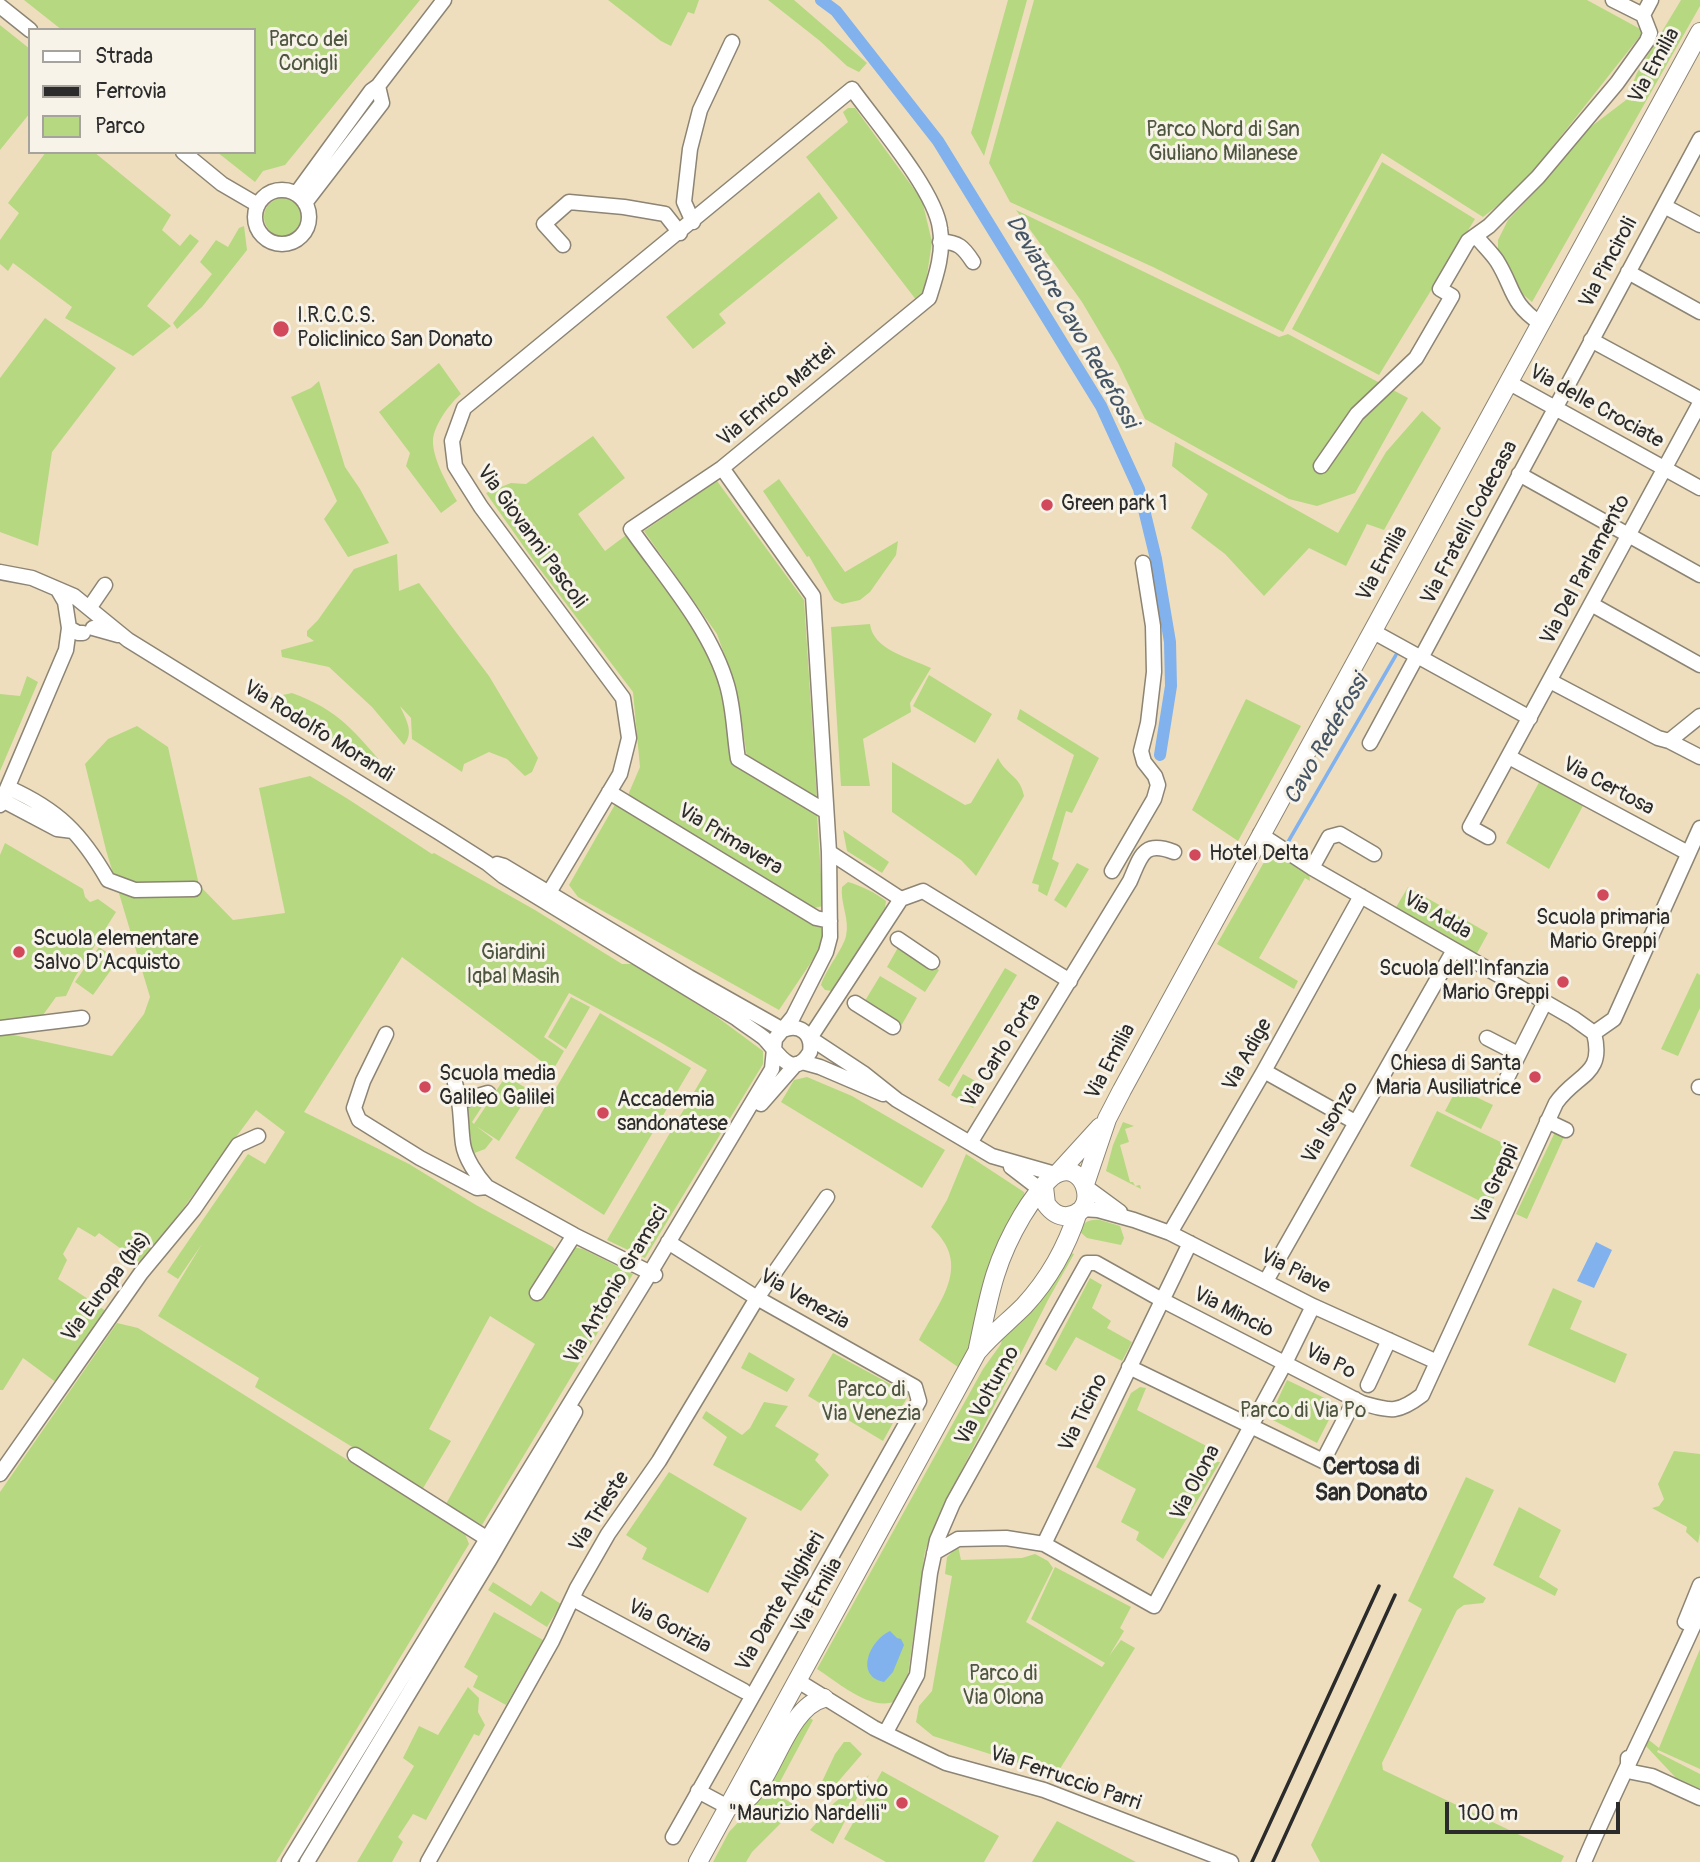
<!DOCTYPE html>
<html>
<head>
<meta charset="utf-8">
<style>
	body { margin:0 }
	#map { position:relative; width:1700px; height:1862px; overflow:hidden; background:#eedebe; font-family:Pangolin,sans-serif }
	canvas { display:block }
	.legend { position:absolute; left:28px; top:28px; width:228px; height:126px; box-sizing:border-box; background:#f7f3e8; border:2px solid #a5a39c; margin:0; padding:9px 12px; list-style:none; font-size:21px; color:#2b2b2b }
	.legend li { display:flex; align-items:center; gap:14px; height:35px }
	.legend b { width:35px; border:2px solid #a5a39c }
	.scale { position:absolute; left:1445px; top:1802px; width:175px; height:32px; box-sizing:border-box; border:4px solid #2b2b2b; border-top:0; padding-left:9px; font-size:21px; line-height:24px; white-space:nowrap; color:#2b2b2b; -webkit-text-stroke:5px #f7f3e8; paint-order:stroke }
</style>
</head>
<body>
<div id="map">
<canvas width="1700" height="1862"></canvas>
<ul class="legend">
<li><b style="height:9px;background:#fff"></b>Strada</li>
<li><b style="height:9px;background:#2b2b2b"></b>Ferrovia</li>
<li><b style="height:19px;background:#b6d881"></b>Parco</li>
</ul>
<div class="scale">100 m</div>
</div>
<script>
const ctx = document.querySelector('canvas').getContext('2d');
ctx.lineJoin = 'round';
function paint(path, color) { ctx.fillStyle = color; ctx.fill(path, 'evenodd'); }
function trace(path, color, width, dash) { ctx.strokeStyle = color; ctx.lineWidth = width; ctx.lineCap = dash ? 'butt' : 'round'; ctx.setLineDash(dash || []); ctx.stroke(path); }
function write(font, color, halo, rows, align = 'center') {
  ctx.font = font + ' Pangolin,sans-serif'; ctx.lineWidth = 6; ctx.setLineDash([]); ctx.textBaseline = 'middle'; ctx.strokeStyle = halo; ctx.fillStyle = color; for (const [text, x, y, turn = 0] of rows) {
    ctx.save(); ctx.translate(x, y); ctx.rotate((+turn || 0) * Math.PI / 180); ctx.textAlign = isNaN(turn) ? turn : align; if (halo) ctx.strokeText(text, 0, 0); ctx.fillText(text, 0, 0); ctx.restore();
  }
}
const green = new Path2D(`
	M24,0H420L285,165L263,171L255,182L217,152H254V30H62Z
	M608,0H699L694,14L688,12L671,46L661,41Z
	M768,0H794L867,63L859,72L847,66L820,41Z
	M1008,0H1027L984,156L971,133Z
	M1034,0H1587L1644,31L1520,188L1483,217L1382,153L1283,332L1153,267L1010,202L989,163Z
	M1681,0H1700V6L1532,302L1519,291L1498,251V240L1508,220L1544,182L1584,132L1626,100L1637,73Z
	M0,25L30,49V113L0,150Z
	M848,108H855L922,200L932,242L924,295L917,301L806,157L848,122L843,112Z
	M46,152H94L171,215L162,230L180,246L190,234L199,241L147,306L171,326L133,356L65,318L72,307L13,263L8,271L0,264V240L19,213L8,203Z
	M1382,162L1475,219L1379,375L1292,329Z
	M819,192L838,218L719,314L726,323L693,349L666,317Z
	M264 217a19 19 0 1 1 38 0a19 19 0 1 1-38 0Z
	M1016,210L1279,337L1288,334L1408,398L1355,493L1317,506L1289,499L1145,419L1118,363L1082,302Z
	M244,226L247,250L202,307L177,329L173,323L212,274L200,262L216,240L228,247L239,228Z
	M45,318L116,368L52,452L38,546L0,532V378Z
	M439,363L461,394C450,403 434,425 433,440C432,458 448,486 457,501L441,513L406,466L410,453L379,412Z
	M319,381L345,467L360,489L389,543L348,557L324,519L337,501L291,397L311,388Z
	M1422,411L1441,428L1384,530L1367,524L1346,566L1309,548L1264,596L1225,554L1191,528L1208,494L1172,466L1175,442L1338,533L1386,452Z
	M593,436L625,478L578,514L605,551L629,533L706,641L721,682L732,761L817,815L823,906L814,908L628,795L640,767L633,692L536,564L486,493L511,483L526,484Z
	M779,479L845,572L898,541L896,555L870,592L860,600L842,604L834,600L809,556L807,557L763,491Z
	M717,481L804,600L817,799L747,757L736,687L717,634L644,531Z
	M397,554L399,591L419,583L489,676L538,758L532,772L525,776L507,759L489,752L464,764L462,772L412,739L411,718L400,706C405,718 415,732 404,745L372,707L329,667L282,657L281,650L314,641L307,636V631L318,620L354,569Z
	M870,624C873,650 910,658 931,668L910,703L911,712L863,739L870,786H841L831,627Z
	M929,675L992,714L975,743L913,706Z
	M27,676L38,682L0,771V694L20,696Z
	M292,693C339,710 355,732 387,769L385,772L269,698Z
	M1246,699L1301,726L1238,841L1192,810Z
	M1020,709L1099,758L1072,813L1066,811L1052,859L1059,863L1047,896L1038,891L1039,885L1032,883L1074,755L1017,719Z
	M137,726L168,747L199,885L233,920L285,913L259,788L310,776L348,799L432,854L434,853L535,910L622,964H633L713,1014L763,1051V1064L645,1258L607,1240L707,1070L660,1042L569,993L544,1037L564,1051L553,1070L402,957L304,1112L409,1164L476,1205L553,1247L562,1261L573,1247L583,1249L633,1274L482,1525L446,1504L535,1344L490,1316L429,1429L451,1441L422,1490L255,1387L259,1378L158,1316L202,1244L178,1279L167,1272L248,1154L265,1164L285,1132L256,1110L142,1264L99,1233L95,1237L78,1227L63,1254L67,1260L58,1279L106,1311L57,1383L23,1358L3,1390H0V1036L9,1034L112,1056L144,1014L150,997L106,850L85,764L108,739Z
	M998,758C1007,776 1020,775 1024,796L976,876L961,860L892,812V762L965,805L971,803Z
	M1542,777L1585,802L1549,869L1506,843Z
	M617,801L824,929L818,952L779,1010L578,897L569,885Z
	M843,830L889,862L882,873L847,851Z
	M5,843L83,889L85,897L90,902L98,899L116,912L75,977L66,996L56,997L43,1015L0,1021V855Z
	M1271,850L1309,873L1310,881L1305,878L1259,958L1298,981L1294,989L1217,944Z
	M1077,863L1089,869L1066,908L1054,900Z
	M848,882C862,886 874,892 886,901L885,908L832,991L825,990L821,985C826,969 843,949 846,936C850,919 840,903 842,887Z
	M1408,887L1488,933L1476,955L1395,909Z
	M900,944L939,970L925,992L887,967Z
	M99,947L118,960L93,995L75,982Z
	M1005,968L1017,975L949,1087L938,1080Z
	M1697,973L1700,975V1008L1678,1056L1661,1049Z
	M880,976L917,998L901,1026L863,1004Z
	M571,997L590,1007L566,1049L548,1037Z
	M600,1013L691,1068L604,1215L515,1158Z
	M963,1074L986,1087L973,1108L951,1095Z
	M506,1076L531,1091L499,1141L476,1126L493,1139L485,1149L472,1154L467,1107L485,1102L472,1122L474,1124Z
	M807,1077L852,1096L945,1150L922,1188L781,1102L794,1080Z
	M1457,1088L1493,1105L1481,1129L1445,1111Z
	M1437,1111L1517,1150L1490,1206L1410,1166Z
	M1123,1122L1134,1126L1125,1129L1129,1142L1120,1145L1130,1182H1133L1135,1186L1140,1185L1141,1189L1106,1171L1113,1145Z
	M1555,1132L1564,1137L1527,1219L1516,1214Z
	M966,1154L1024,1192L1026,1200L970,1348L958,1367L919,1340C940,1300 973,1265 931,1227L947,1200Z
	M1100,1220L1120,1226L1124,1238L1121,1245L1087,1238L1079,1231C1083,1222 1089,1219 1100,1220Z
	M1069,1252L1074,1254L1048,1300L939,1515L925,1551L908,1675L894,1702C868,1710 838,1682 817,1669L983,1369L1001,1344L1003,1333Z
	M1090,1278L1102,1285L1092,1308L1111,1321L1107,1328L1132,1342L1122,1361L1076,1337L1056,1371L1045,1364Z
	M1553,1288L1582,1301L1570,1329L1627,1354L1615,1383L1528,1345Z
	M117,1323L138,1328L465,1534L469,1544L276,1862H0V1492Z
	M749,1352L795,1379L787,1392L741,1368Z
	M833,1353L909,1394L883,1441L808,1396Z
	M1287,1380L1337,1404L1317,1443L1269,1418Z
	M1140,1387L1146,1388L1137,1410L1220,1453L1216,1462H1220L1163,1559L1136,1540L1139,1532L1121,1522L1136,1489L1096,1467L1131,1393Z
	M764,1402L788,1406L775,1426L819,1454L815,1460L829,1475L801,1511L713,1465L727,1437L702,1418L706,1411L742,1435L750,1428Z
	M1674,1451L1700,1454V1533L1698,1543L1686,1532L1687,1527L1652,1508L1659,1506L1664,1499L1658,1484Z
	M669,1472L747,1518L708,1593L642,1559L647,1548L626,1535Z
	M1466,1477L1494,1490L1453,1577L1486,1598L1483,1603L1464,1605L1457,1610L1382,1763L1383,1770L1564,1856L1561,1862H1320L1311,1845L1422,1609L1408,1601Z
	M1519,1507L1561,1530L1539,1577L1558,1589L1555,1596L1493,1565Z
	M958,1546L961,1560L1022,1558L1035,1554L1048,1561L1053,1568L1026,1622L1102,1667L1105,1663L1031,1619L1055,1567L1131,1607L1120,1628L1124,1631L1109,1656L1121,1640L1135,1648L1058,1772H1047L933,1736L916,1722L919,1706L932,1691L952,1576L945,1574L947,1557Z
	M493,1582L531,1606L541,1591L561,1604L547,1627L488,1590Z
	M494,1612L543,1640L506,1705L473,1687L478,1676L464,1667Z
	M1700,1649V1769L1658,1750L1657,1752L1700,1774V1789L1676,1778L1645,1745L1649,1740L1659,1748Z
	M468,1687L479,1698L478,1712L485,1725L479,1736L474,1734L426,1820L413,1814L398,1837L403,1842L392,1862H357L414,1766L403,1758L419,1726L438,1735Z
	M805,1715L813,1720L774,1793L795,1805V1809L752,1852L746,1862H713L729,1832L767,1792Z
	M844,1742H850L862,1754L830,1791L821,1792L819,1788L835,1754Z
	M882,1771L999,1836L984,1862H886L844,1839Z
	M869,1775L833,1844L810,1830L834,1803Z
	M1057,1821L1136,1862H1032Z`);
const water = new Path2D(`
	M1596,1242L1612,1250L1594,1288L1577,1281Z
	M890,1631L897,1638L901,1639L904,1645L893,1672L884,1682C854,1676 870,1640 890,1631Z`);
const stream = new Path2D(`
	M1288,842L1396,655`);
const canal = new Path2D(`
	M821,0L836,11L938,141L1101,406L1139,489L1156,559L1170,642L1171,686L1160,755`);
const minor = new Path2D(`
	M1613,0L1643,15L1651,0
	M0,6L30,30
	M183,152L222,184L258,205
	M255 217a27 27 0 1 1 54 0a27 27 0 1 1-54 0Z
	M296,194L371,91L378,86L444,0
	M305,203L382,103L378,86
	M1664,206L1700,225
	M693,222L684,202L690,149L700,110L732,42
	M1476,236C1482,244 1491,252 1497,261C1514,288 1510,303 1540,323
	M940,242C958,241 964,248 973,262
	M563,245L544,224L569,202L624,207L665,214L680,233
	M1628,272L1700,312
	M1591,340L1700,399
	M1508,382L1700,488
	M1321,466L1357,414L1416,358L1452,296L1440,289L1468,241L1489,226L1538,177L1617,83L1647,41L1650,33L1643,15
	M722,468L631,529C664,576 711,629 727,685C734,709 734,734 738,759L825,811
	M1519,474L1700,575
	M0,572L32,578L74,596L128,640L440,833L487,863L503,876L736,1018C745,1025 755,1031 764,1038C777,1051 792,1082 810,1052C813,1034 800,1023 783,1030
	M58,590L65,602L69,628L78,633H83
	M1591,604L1700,665
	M90,607L105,585
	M93,628L118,635
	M1372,631L1530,718
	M1421,658L1700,139
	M1550,681L1658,738L1669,741L1700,757
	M1669,741L1700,716
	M1370,743L1417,656
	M1509,757L1688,853
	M9,788C58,810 81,833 108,880L135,890L194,889
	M609,792L816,918L830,921
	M2,800L57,829L73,831
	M0,805L66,650L69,628
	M1260,834L1312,868L1573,1018L1594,1033
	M1488,837L1470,827L1700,403
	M497,864L504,866L689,977L783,1030
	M1312,868L1329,837L1340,834L1374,854
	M1112,871L1154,799L1158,785L1155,776L1144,762L1141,751L1148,723L1154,672L1153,626L1143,563
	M550,891L620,774L629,738L623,698L481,507L455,466L452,441L464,408L852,89C876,122 936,192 940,229C944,253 936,276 929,298L722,468L813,596L829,852
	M901,899L923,891L1070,981
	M898,939L932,962
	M855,1003L893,1027
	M0,1028L82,1018
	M1594,1033L1614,1019L1700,828
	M386,1034L363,1081L354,1108L359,1120L420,1158L477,1188L487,1187
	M810,1038L863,1073L897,1100L992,1156L1055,1174
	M1487,1038L1518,1054
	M802,1062L820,1067L883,1094
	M1264,1071L1355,1122
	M1507,1078L1545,1002
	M455,1083C462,1104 460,1123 463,1144C465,1158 477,1176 487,1187L574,1235L655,1275
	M1699,1087H1700
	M461,1101L488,1093
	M761,1104L796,1064
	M1547,1121L1566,1130
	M970,1143L1130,881C1141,856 1143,840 1174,852
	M1011,1167L1037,1187L1043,1196
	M1086,1187L1120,1212
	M1081,1209L1098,1210L1134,1220L1170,1233L1313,1306L1437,1362
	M1170,1233L1264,1071L1361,896
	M668,1242L757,1298L915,1387L919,1401L673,1837
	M1266,1281L1454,950
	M537,1293L574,1235
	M1129,1367L1323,1461L1355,1399
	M1368,1385L1389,1340
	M355,1455L494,1543
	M0,1474L141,1273L194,1209L238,1145L258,1136
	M1044,1544L1190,1243
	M934,1553L958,1539L1006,1538L1044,1544L1154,1606L1285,1363L1313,1306
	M573,1599L744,1691
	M1685,1622L1700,1585
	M798,1681L874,1728L946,1763L1044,1790L1231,1862
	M886,1732L917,1675L930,1573L937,1540L953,1503L1087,1263H1096L1162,1300L1362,1403C1391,1411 1397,1414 1422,1395L1556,1103C1577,1073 1605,1076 1594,1033
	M1628,1758V1767L1632,1772L1652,1776L1700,1798
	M698,1791L728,1807
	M289,1862L650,1273L772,1069L775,1039L793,1017L826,952L830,937L829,852L901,899L810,1038
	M307,1862L490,1559L575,1412
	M428,1862L552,1641L577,1588L608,1534L659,1461L757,1298L827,1197
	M1584,1862C1620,1777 1663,1695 1700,1611`);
const major = new Path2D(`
	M1059,1172L1100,1127
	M1085,1184L1107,1119L1122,1090L1700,32
	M978,1348C989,1296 994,1263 1022,1216C1028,1206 1046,1179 1056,1174C1085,1159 1101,1212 1068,1216C1058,1217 1052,1212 1046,1204L1044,1187
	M728,1807C736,1804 747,1801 752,1794C776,1768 789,1707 824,1698
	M698,1862L977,1352C991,1335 1008,1322 1024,1306C1049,1279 1067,1246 1078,1212`);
const rail = new Path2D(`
	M1252,1862L1379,1586
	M1273,1862L1395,1595`);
const markers = [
	[281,329,9,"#d1495b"],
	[1047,505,7,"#d1495b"],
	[1195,855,7,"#d1495b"],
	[1603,895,7,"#d1495b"],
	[19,952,7,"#d1495b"],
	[1563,982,7,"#d1495b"],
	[1535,1077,7,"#d1495b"],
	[425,1087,7,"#d1495b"],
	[603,1113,7,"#d1495b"],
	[902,1803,7,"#d1495b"]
];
const parkNames = [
	["Parco dei",308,41],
	["Conigli",308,65],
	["Parco Nord di San",1223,131],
	["Giuliano Milanese",1223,155],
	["Giardini",513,954],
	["Iqbal Masih",513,978],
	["Parco di",871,1391],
	["Via Venezia",871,1415],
	["Parco di Via Po",1303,1412],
	["Parco di",1003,1675],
	["Via Olona",1003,1699]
];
const streetNames = [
	["Via Emilia",1655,66,-61],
	["Via Pinciroli",1609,263,-62],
	["Via Enrico Mattei",777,396,-40],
	["Via delle Crociate",1596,407,29],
	["Via Fratelli Codecasa",1470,523,-62],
	["Via Giovanni Pascoli",531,537,54],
	["Via Emilia",1383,564,-61],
	["Via Del Parlamento",1586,570,-62],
	["Via Rodolfo Morandi",318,732,32],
	["Via Certosa",1608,787,28],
	["Via Primavera",730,840,31],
	["Via Adda",1437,916,30],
	["Via Carlo Porta",1002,1051,-58],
	["Via Adige",1248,1055,-61],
	["Via Emilia",1111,1062,-62],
	["Via Isonzo",1331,1123,-60],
	["Via Greppi",1496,1184,-66],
	["Via Piave",1295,1272,27],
	["Via Antonio Gramsci",617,1285,-59],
	["Via Europa (bis)",107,1287,-53],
	["Via Venezia",804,1300,30],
	["Via Mincio",1233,1313,27],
	["Via Po",1330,1362,27],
	["Via Volturno",988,1396,-61],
	["Via Ticino",1084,1413,-64],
	["Via Olona",1196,1483,-62],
	["Via Trieste",600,1512,-57],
	["Via Emilia",818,1596,-61],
	["Via Dante Alighieri",781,1602,-60],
	["Via Gorizia",669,1627,28],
	["Via Ferruccio Parri",1065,1779,19]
];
const poiNames = [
	["I.R.C.C.S.",297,317],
	["Policlinico San Donato",297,341],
	["Green park 1",1061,505],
	["Hotel Delta",1209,855],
	["Scuola primaria",1603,919,"center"],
	["Mario Greppi",1603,943,"center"],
	["Scuola elementare",33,940],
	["Salvo D'Acquisto",33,964],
	["Scuola dell'Infanzia",1549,970,"right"],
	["Mario Greppi",1549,994,"right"],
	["Chiesa di Santa",1521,1065,"right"],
	["Maria Ausiliatrice",1521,1089,"right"],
	["Scuola media",439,1075],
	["Galileo Galilei",439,1099],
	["Accademia",617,1101],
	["sandonatese",617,1125],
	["Campo sportivo",888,1791,"right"],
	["\"Maurizio Nardelli\"",888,1815,"right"]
];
const waterNames = [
	["Deviatore Cavo Redefossi",1071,322,60],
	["Cavo Redefossi",1327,740,-60]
];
const neighbourhoodNames = [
	["Certosa di",1371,1468],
	["San Donato",1371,1494]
];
paint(green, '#b6d881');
paint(water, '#81b2ed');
trace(stream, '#81b2ed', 3.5);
trace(canal, '#81b2ed', 12);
trace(minor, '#8c8474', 17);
trace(major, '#8c8474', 20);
trace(minor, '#fff', 14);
trace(major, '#fff', 18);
trace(rail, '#2b2b2b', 3.5);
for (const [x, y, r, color] of markers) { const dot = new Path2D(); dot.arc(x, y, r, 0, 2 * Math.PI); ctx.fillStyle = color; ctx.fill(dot); trace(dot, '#f7f3e8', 2.5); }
write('21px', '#4e5640', '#f7f3e8', parkNames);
write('21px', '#2b2b2b', '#f7f3e8', streetNames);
write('21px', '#2b2b2b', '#f7f3e8', poiNames, 'left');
write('italic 23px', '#455465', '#f7f3e8', waterNames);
write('bold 23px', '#2b2b2b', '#f7f3e8', neighbourhoodNames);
</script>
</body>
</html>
